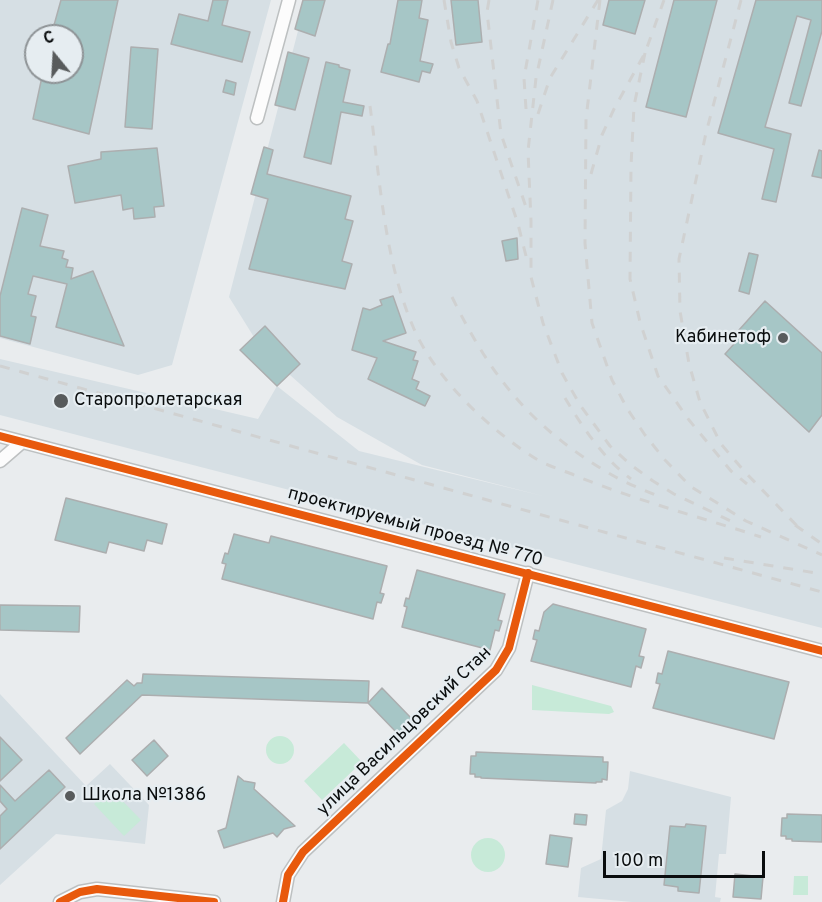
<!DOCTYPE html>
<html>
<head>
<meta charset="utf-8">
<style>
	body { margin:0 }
	#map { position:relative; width:822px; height:902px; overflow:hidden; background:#e9ecee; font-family:Overpass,sans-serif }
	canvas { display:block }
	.north { position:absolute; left:24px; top:24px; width:60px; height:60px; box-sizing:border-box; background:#e6edf1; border:2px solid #8e9396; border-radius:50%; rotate:342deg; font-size:16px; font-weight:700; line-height:24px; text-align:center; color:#0a0d0e }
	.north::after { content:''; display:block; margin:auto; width:21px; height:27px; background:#585b5c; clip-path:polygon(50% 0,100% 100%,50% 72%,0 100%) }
	.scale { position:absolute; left:603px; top:851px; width:162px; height:27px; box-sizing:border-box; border:3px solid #0a0d0e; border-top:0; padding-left:8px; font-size:18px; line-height:21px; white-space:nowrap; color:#0a0d0e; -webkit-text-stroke:4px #e6edf1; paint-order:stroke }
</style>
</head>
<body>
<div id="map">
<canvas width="822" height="902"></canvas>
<div class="north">С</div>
<div class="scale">100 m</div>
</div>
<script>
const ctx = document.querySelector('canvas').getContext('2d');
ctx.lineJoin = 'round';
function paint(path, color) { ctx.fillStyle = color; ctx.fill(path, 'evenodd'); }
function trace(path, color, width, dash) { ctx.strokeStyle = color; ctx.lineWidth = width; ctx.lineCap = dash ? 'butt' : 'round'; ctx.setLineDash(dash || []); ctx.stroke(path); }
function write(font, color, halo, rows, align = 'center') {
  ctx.font = font + ' Overpass,sans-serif'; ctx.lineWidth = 4.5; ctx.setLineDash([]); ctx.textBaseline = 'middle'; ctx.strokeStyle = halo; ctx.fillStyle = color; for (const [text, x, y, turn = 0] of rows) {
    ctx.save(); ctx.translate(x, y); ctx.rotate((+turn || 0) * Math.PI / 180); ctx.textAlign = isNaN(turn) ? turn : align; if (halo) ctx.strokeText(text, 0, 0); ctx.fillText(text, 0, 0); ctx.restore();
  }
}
const built = new Path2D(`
	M0,0H271L172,365L138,375L0,338ZM36,36H72V72H36Z
	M306,0H822V628L0,415V359L258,419L277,386L359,451L543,496L422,465L337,417L262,350L229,297Z
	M0,694L86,786L110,764L149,805L145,844L56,834L0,885Z
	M630,771L731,797L726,854H719L715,897L721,898L720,902H632L578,897L581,868L601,859L606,810L622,801L628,789Z`);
const green = new Path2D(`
	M532,685L611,706L614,712L609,714L532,710Z
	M266 750a14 14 0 1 1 28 0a14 14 0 1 1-28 0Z
	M344,743L362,762L322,800L304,781Z
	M110,788L141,820L124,836L94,804Z
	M471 855a17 17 0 1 1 34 0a17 17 0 1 1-34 0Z
	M794,876H808V895H793Z`);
const building = new Path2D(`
	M61,0H118L89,134L33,119L43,72H72V36H51Z
	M213,0H228L222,25L250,32L242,62L171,44L179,14L208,21Z
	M303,0H325L315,36L295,29Z
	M398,0H422L419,18L428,20L420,61L433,64L430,73L422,71L419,82L381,72L388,44H390Z
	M451,0H478L482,42L456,45Z
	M609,0H645L635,34L603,25Z
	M674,0H717L686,117L646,107Z
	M756,0H822V31L801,106L789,103L811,20L797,16L765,127L791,134L776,202L762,199L774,149L718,133Z
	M131,47L158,49L152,129L125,127Z
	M288,52L309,58L295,110L275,105Z
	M326,62L339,65V67L350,70L343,102L364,106L362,116L341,112L331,164L304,157Z
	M226,80L236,83L234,95L223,92Z
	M264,147L273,150L267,174L351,196L345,219L353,221L342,261L352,264L345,289L249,269L268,199L251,194Z
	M157,148L164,206L154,207L155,217L134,219L133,208L123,210L121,195L75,203L68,166L101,159V152Z
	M819,150L822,151V178L812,176Z
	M22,208L48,215L40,246L64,251L62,258L68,260L66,267L73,268L71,279L93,271L124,346L56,327L67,284L33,276L28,294L36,296L31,316L36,317L30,344L0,336V296Z
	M517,238L518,259L506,261L502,241Z
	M749,253L758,255L749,294L739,291Z
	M393,296L406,333L383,341L416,352L413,360L418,361L412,379L419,382L416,389L430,396L425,406L368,379L377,358L352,350L363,308L370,310L382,305L380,300Z
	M765,301L822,353V415L809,432L725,354L734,344L730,340Z
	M265,326L300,364L277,386L240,350Z
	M66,498L167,524L162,544L147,540L144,551L109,542L106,553L55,540Z
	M234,534L269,543L271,536L387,566L380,593L384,594L381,603L377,602L373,619L222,579L226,564L222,563L225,553L228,554Z
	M417,570L505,594L498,620L502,621L499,631L495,630L490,650L402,627L407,607L404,606L406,598L409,599Z
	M553,604L646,629L639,656L644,657L641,668L636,666L631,687L531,661L537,640L533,639L535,630L539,631L544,612Z
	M0,605L80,606L79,632L0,630Z
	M668,651L789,682L774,739L653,708L660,684L656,683L658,673L662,674Z
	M143,674L369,681L368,703L382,688L413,720L398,734L368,703L142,695L80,754L66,738L127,680L134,686L137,683H142Z
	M0,737L22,760L0,781Z
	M154,740L168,756L147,776L132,760Z
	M476,752L603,757V762H608L607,780L602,779V782H596V783L481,778V777H475V774H470L471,756H476Z
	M49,770L65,787L0,849V816L7,809L0,801V785L15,801Z
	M238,776L244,781L255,783L254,789L295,826L284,829L277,837L273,833L224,848L218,831L226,828Z
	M575,814L587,815L586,825L574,824Z
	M787,814L822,815V842L792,841V839H786V836H781L782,818H787Z
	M686,824L706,826L699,893L678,891V887L664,885L670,826L685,827Z
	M550,835L572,838L568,867L546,864Z
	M735,874L763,877L761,899L733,897Z`);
const minor = new Path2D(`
	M257,118L289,0
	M0,436L822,651
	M0,461L22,442
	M60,902L80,892L97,889L214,902
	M283,902L288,875L303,852L496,670L509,648L528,573`);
const rail = new Path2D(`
	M444,0L451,42L459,68L477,101L518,224L526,256
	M489,0L487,12L501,134L527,210
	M553,0L536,78L528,151L531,221V277L543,323L562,373L580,405L610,446L631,465L653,481L674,494L735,523
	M600,0L586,119L585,243L592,323L612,380L628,410L645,435L665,460L690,486L746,521L822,555
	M741,0L706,133L679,259L680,311L689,364L700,402L721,444L744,471L800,529
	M645,53L634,106L631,166L630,279L640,322L658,376L689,420L731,471L747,484
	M370,106C380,180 384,260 414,329C436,379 488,428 533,457C547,466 565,471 579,477C638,501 700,517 761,537
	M526,109L524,78L538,0
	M538,114L550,78L598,0
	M591,174L602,135L614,109L645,53L664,0
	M452,297C492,379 533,429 612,475C627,484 645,490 662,498
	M0,366L822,592
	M565,398C583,428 603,458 631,479
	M795,525L822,544
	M724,558L822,574`);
const cycleway = new Path2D(`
	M0,436L822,651
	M60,902L80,892L97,889L214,902
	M283,902L288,875L303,852L496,670L509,648L528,573`);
const markers = [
	[783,338,6,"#585b5c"],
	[61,401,8,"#585b5c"],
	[70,796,6,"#585b5c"]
];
const poiNames = [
	["Кабинетоф",771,338,"right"],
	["Старопролетарская",74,401],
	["Школа №1386",82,796]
];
const streetNames = [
	["проектируемый проезд № 770",415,528,15],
	["улица Васильцовский Стан",405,732,-44]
];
paint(built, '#d6dfe4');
paint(green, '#c7ead8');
paint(building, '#a6c6c6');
trace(building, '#acaeaf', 1.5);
trace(minor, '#bdc0c1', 15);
trace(minor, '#fcfcfc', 12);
trace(rail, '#d0d1d1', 3, [10, 10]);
trace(cycleway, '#e8590c', 8);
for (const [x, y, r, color] of markers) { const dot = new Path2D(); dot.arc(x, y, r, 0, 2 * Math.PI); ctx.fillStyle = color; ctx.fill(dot); trace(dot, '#e6edf1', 2); }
write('18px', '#0a0d0e', '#e6edf1', poiNames, 'left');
write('18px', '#0a0d0e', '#e6edf1', streetNames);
</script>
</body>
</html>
